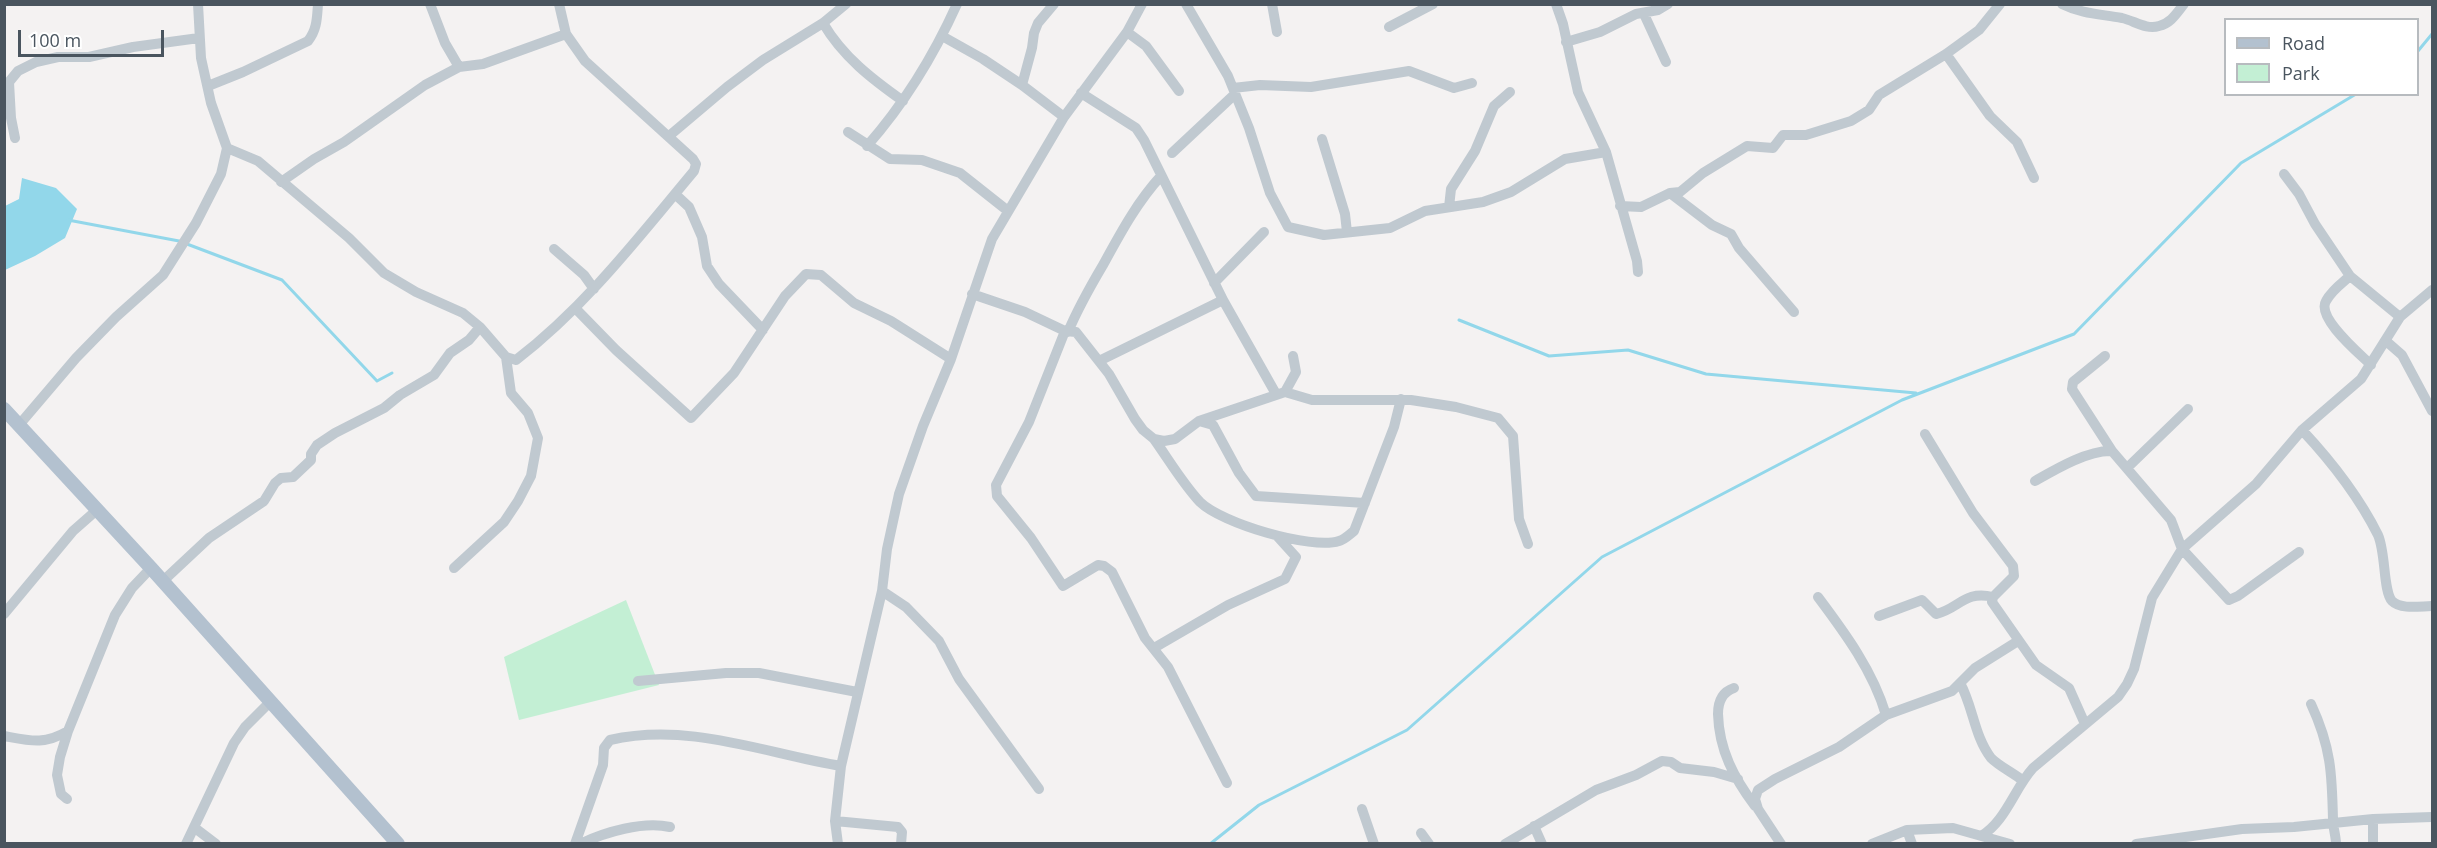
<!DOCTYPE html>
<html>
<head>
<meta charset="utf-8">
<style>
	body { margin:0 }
	#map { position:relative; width:2437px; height:848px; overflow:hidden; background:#f4f2f2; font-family:"Open Sans",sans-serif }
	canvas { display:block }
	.frame { position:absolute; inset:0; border:6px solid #4a555f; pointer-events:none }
	.legend { position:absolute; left:2224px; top:18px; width:195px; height:78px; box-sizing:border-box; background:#fff; border:2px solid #b7bbbf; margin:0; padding:8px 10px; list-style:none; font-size:18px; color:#4a555f }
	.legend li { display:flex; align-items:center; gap:12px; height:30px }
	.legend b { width:30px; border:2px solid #b7bbbf }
	.scale { position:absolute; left:18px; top:30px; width:146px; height:27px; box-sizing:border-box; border:3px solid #4a555f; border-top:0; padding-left:8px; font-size:18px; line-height:21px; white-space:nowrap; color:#4a555f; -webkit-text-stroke:4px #fff; paint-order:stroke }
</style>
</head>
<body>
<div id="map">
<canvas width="2437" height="848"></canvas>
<div class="frame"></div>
<ul class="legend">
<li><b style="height:8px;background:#b3c1cf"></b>Road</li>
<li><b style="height:16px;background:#c3efd4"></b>Park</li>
</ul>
<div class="scale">100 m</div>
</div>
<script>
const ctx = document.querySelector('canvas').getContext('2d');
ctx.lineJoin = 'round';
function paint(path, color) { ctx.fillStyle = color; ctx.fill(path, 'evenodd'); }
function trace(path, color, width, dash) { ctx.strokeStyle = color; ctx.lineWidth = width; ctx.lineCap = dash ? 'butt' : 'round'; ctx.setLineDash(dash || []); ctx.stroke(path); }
const green = new Path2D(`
	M626,600L659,685L519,720L504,657Z`);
const water = new Path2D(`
	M22,178L56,188L77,209L65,238L35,256L5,270V206L19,199Z`);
const stream = new Path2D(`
	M2418,51L2432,34
	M68,220L179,241L282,280L377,381L392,373
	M1459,320L1549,356L1628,350L1706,374L1916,393
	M1210,844L1259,805L1407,730L1602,557L1902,400L2074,334L2241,163L2356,94`);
const minor = new Path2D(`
	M430,4L445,43L459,67
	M1186,4L1228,76L1249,128L1270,193L1288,227L1324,235L1390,228L1425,211L1483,202L1511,192L1565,159L1606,152
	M1272,4L1277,32
	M1556,4L1563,24L1578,92L1606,152L1637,261L1638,272
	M2062,4C2082,14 2101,14 2122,18C2135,21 2146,30 2159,26C2171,23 2176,14 2184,4
	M1644,14L1666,62
	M823,23C843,57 872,79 903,101
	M1389,27L1433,4
	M1127,32L1146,46L1179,91
	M942,36L983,59L1022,85L1064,117
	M1566,42L1600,32L1636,14L1658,10L1668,4
	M1946,54L1990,116L2017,142L2034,178
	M1022,85L1032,48L1034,33L1038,23L1054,4
	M208,86L243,72L308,41C317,30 317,18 318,4
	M1233,88L1260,85L1311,87L1409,71L1454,88L1472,83
	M1081,93L1136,128L1144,140L1223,300L1276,394
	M848,132L890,159L922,160L960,173L1008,211
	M669,136L727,87L763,60L823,23L846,4
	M15,138L11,118L9,82L18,71L36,62L58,57H89L133,47L199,38
	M1322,139L1345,214L1347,232
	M867,146C904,104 934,55 957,4
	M227,148L258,161L349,238L384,273L416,292L463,313L480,327L506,357L516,360C586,306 638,238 694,171L696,164L693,159L585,61L566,34L559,4
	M1172,153L1235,94
	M2284,174L2299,194L2315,224L2350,276L2400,317
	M281,182L314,159L344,142L425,85L459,67L483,64L566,34
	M1670,193L1712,225L1731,234L1739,248L1794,312
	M675,194L689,207L702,237L707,266L719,284L763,330
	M1620,206L1641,207L1670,193L1680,192L1703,173L1747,146L1773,148L1783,135H1806L1851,121L1869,110L1879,95L1946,54L1979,30L2000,4
	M1449,207L1451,189L1475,151L1494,106L1510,92
	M554,249L584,275L594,289
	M2350,276C2342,283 2331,291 2326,301C2316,318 2360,354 2371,365
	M1214,283L1264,232
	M972,294L1025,312L1065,331L1076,332L1109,374L1135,419L1143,430L1154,439L1164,441L1175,439L1199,421L1285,392L1296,372L1293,356
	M576,309L616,350L691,418L734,373L785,296L806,274L821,275L854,303L891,321L951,359
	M1065,331L1029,422L996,485L997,496L1031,538L1063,586L1098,565L1104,566L1112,572L1145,638L1168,667L1227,783
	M1068,332C1078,308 1090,287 1103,265C1120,234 1137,202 1161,176
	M2386,341L2402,355L2432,411
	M2105,356L2073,382L2072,389L2112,451L2171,520L2182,549L2229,600L2238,596L2299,552
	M1099,361L1223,300
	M1285,392L1312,400H1411L1456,407L1498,418L1513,436L1519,519L1528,544
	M1199,421L1213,425L1239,473L1256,496L1365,503
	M19,425L76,358L116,317L163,275L196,223L221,174L227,148L211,103L201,58L198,4
	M2302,430C2331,461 2359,497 2378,535C2386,553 2383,591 2392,601C2401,610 2421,606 2432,606
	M1925,434L1973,513L2013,566L2014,576L1993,597L1992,602L2036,665L2069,688L2085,724
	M1154,439C1169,460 1183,484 1200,502C1221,523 1311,550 1339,541C1344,540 1350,534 1354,531L1394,427L1401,399
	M2127,468L2188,409
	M2035,481C2056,469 2088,450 2112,451
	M454,568L504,522L518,501L531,476L538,438L528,413L511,393L506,357
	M163,581L209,538L264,501L275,483L281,478L293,477L311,460V454L317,445L335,433L384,408L400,395L434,375L450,353L469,340L480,327
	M882,591L906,607L939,641L959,679L1039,789
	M1818,597C1845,633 1873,671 1886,715
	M4,614L73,531L98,509
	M1879,616L1922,600L1936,614C1959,609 1964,590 1993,597
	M1154,648L1228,605L1285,579L1296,557L1277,536
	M638,681L726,673H759L857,692
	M1960,683C1973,706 1974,736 1991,758C1999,766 2013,773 2022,780
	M1734,688C1722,692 1718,702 1718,714C1719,750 1734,778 1755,806
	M2311,704C2331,747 2332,773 2333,820C2333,828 2336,836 2336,844
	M4,736C31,741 44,745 68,731
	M67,799L61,794L57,775L60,757L68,731L115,615L132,588L151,568
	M1362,809L1374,844
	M2373,819V844
	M835,821L898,827L902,832L901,844
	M1534,826L1542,844
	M195,828L216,844
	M1907,830L1912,844
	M1421,833L1429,844
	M1981,836C2006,821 2014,789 2033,768L2118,697L2127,684L2134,669L2152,598L2182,549L2256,484L2302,430L2361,379L2400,317L2432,290
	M186,844L234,743L245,727L271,701
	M575,844L603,765L604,748L610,740C689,722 764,753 841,766
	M580,844C605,832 643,821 670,827
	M838,844L835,821L841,766L882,591L887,549L899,494L923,426L951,359L992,239L1064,117L1127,32L1142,4
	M1505,844L1596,790L1636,775L1662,761L1671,762L1680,768L1714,772L1738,779
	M1781,844L1758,809L1755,799L1758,790L1775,779L1839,747L1886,715L1952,691L1975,668L2018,641
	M1872,844L1907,830L1953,828L2010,844
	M2136,844L2242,829L2294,827L2373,819L2432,817`);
const major = new Path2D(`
	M4,409L151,568L398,844`);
paint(green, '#c3efd4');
paint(water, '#92d7ea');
trace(stream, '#92d7ea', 3);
trace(minor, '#c0c9d0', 10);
trace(major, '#b3c1cf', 14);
</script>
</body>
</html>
